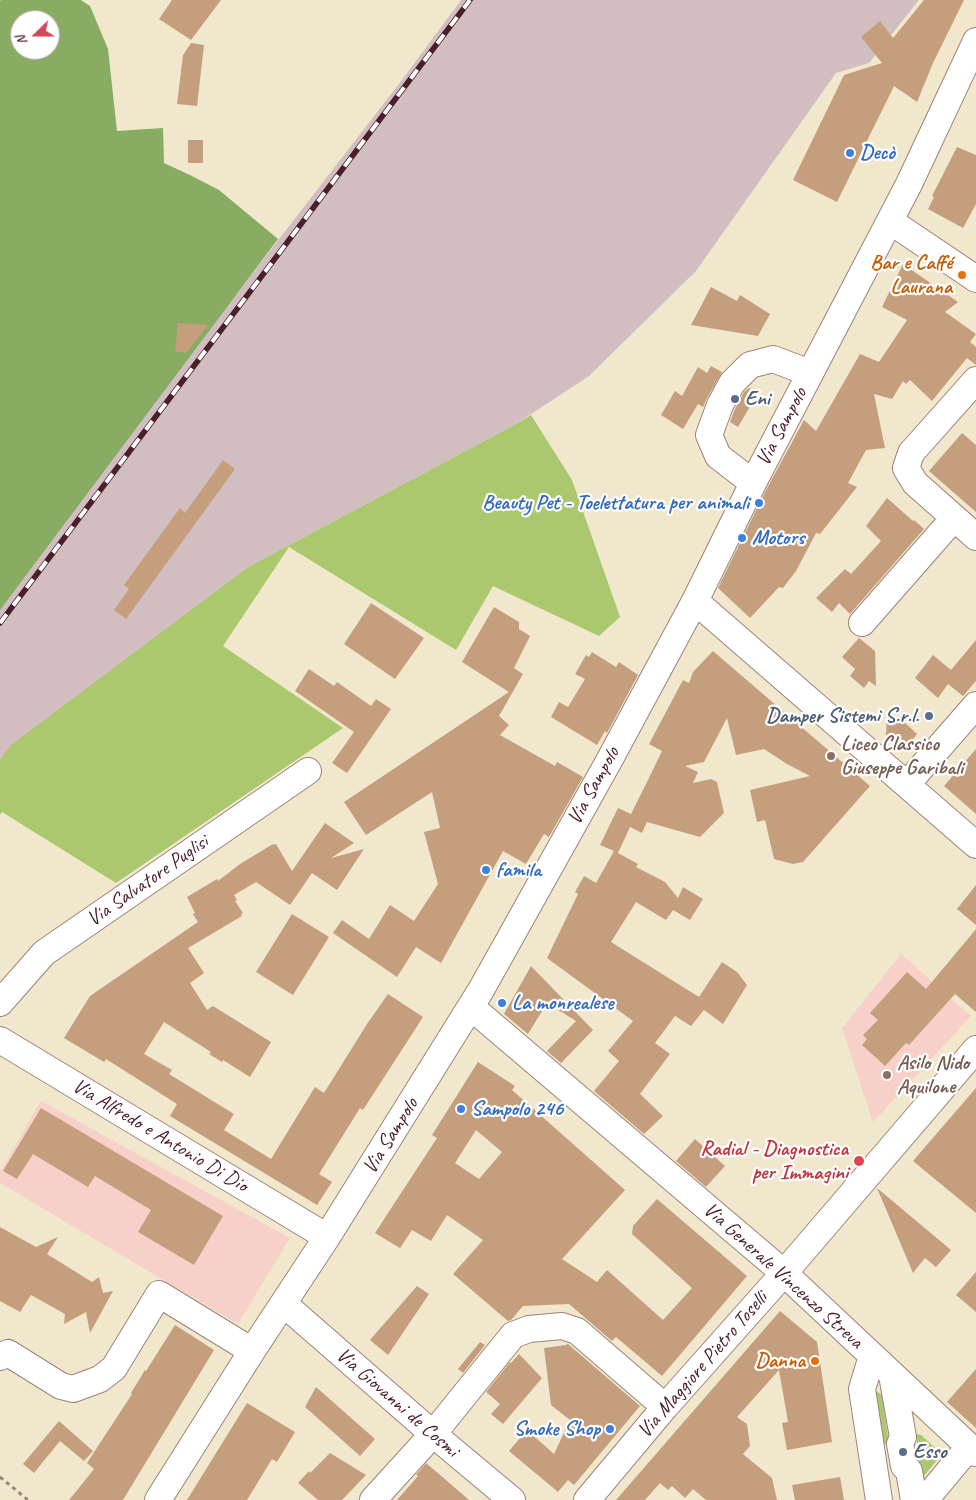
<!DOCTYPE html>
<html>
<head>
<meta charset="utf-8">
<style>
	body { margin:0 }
	#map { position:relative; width:976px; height:1500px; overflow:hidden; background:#f0e7cc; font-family:Caveat,sans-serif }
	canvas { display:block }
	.north { position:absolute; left:10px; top:10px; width:50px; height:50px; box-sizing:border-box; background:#fff; border:1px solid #b7a5aa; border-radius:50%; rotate:248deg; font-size:14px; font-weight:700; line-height:20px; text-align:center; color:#4a1f2b }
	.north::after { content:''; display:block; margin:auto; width:18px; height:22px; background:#d1495b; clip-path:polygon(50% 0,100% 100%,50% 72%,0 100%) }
</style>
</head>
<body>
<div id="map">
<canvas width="976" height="1500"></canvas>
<div class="north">N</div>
</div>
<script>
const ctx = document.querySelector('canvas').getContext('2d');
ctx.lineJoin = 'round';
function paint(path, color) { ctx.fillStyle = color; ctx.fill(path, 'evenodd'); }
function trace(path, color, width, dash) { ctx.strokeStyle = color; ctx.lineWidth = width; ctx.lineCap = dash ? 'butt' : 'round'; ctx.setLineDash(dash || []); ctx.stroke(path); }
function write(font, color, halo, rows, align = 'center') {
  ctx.font = font + ' Caveat,sans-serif'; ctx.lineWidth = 4.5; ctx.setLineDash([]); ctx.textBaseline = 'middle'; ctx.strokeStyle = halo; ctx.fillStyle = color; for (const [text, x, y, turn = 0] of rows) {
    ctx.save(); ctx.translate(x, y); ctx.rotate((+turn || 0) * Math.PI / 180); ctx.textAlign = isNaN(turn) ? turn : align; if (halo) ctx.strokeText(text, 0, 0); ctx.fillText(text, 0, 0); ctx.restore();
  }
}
const built = new Path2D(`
	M901,954L971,1016L873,1122L842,1028Z
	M41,1101L290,1238L238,1324L0,1183V1172Z`);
const industrial = new Path2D(`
	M461,0H919L869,63L836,73L696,271L589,376L516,424L248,567L12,745L0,760V606L177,371L402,80Z`);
const green = new Path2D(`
	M531,415L572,480L620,617L599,636L493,586L456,650L289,547L223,646L343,728L116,883L2,812L0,815V760L11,745L248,567L516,424Z
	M875,1390L882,1395L889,1444H884Z
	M916,1434L921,1435L942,1454L924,1476H921Z`);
const forest = new Path2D(`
	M1,0H81L90,6L108,49L117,131L163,128L164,163L190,175L219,190L278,239L0,610V1ZM20,20H50V50H20Z`);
const building = new Path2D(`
	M172,0H221L191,40L159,19Z
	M924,0H964L933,63L917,102L894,86L837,202L793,180L844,75L882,63L861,37L880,21L893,38Z
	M191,43L204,45L197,106L177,104L183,55Z
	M188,140H203V163H188Z
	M957,147L976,155V204L963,228L928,209L934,197L932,196Z
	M903,264L958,302L945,312L976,334L970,342L976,347V365L967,358L932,401L910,380L906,384L903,381L892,399L874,394L885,448L866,450L848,483L857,487L820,534L816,533L796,571L783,588L779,587L750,618L718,588L766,490L804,420L816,431L860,354L879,362L907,320L882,307Z
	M711,287L737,301L740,295L770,314L758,336L691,325Z
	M178,323L208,325L187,352H175Z
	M711,366L722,372L707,398L703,407L698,404L683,429L661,415L675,391L682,396L698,367L707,373Z
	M749,388L758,393L738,427L730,422L734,411L744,392Z
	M962,433L976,445V512L929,471Z
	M223,460L235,469L126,619L114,610L129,589L124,585L180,508L185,513Z
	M887,498L913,521L914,520L924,529L850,614L839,603L832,612L816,598L845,569L851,574L881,541L866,526Z
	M371,603L424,638L395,679L344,644Z
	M494,607L519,622V629L530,636L514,668L523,674L499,716L509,725L500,735L555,766L557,762L583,777L549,837L544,834L526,864L503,851L441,963L416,947L397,977L333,933L342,920L369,939L390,905L414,921L438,884L424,832L440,828L432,792L366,835L344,802L509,692L462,662Z
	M859,638L875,651L876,686L869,681L864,688L850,676L855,669L842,657Z
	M976,640V681L963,696L948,684L938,698L915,678L933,655L951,670Z
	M713,651L870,786L803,862L793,864L774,859L765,820L757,822L750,790L810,776L787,764L764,749L736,755L727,718L704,762L685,766L698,772L693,783L711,779L717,782L724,813L700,837L647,822L642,833L630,827L618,853L638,864L636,867L665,882L678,898L683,887L703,899L690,920L673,910L666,920L636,902L611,942L699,997L722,962L737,972L747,985L723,1024L704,1010L691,1026L675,1016L655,1043L670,1054L640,1094L663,1116L644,1134L594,1091L619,1061L608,1051L633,1021L547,958L578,894L575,892L584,876L596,883L614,851L600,845L618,808L631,814L647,782L662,751L649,744L683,680L689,683L693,672Z
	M592,652L616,667L619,662L638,675L607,733L605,731L597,745L551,717L559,702L568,707L585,679L575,674L586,655L589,657Z
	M309,669L334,686L337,682L371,706L376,699L391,709L347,773L332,763L354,732L295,691Z
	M887,710L900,722L902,720L917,734L904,750L886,736Z
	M976,749V814L944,786Z
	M325,823L354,843L331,858L364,849L337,890L312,873L290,905L256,882L234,895L237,900L235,901L243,913L241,914L242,916L188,948L204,973L190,983L207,1010L213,1006L271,1042L250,1077L223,1060L222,1062L209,1054L211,1052L164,1022L144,1054L172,1070L169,1074L234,1114L224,1130L271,1159L315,1087L324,1093L367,1024L388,994L423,1017L363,1110L360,1108L319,1174L332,1182L317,1205L170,1116L177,1104L106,1059L104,1062L64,1038L90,996L198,922L193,914L195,913L187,897L217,879L218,881L240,864L273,844L274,845L276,844L292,871Z
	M976,885V925L957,909Z
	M292,914L329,937L293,995L256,972Z
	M976,929V1012L955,994L909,1045L906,1043L885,1066L862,1045L867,1039L863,1035L878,1020L870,1013L907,972L926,989Z
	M531,966L593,1030L561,1063L547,1051L576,1021L547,1003L528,1034L504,1014Z
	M478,1062L515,1086L512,1090L625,1190L562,1259L597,1282L607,1270L663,1320L692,1288L632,1234L633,1226L657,1199L747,1276L662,1376L616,1337L612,1341L569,1304L523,1306L511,1320L508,1321L453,1274L483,1240L447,1215L431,1241L412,1230L400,1248L375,1233L437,1138L432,1135ZM476,1130L502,1152L479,1179L455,1163Z
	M976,1088V1213L913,1161Z
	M41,1108L223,1216L194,1265L138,1232L151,1210L95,1176L88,1187L33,1154L17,1179L3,1171Z
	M695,1139L725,1166L706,1187L676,1161Z
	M877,1188L951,1250L936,1267L925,1258L913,1273Z
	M0,1227L36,1247L58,1237L47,1254L92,1282L99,1277L103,1293L113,1291L90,1333L86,1312L64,1324L65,1314L31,1295L20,1312L0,1301Z
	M976,1272V1312L956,1295Z
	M417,1286L429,1294L388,1355L370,1340Z
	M780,1311L817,1342L832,1442L787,1450L782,1423L788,1422L779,1370L737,1417L747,1424L750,1446L743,1454L772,1478L777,1500H706L693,1489L685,1498L672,1486L668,1490L660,1483L645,1500H616Z
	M175,1325L214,1350L123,1500H69L94,1469L87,1463L132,1394L131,1393L145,1370L146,1371Z
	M480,1342L485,1345L463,1373L458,1369Z
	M568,1344L640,1406L574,1485L568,1480L558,1492L509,1451L527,1430L554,1454L570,1420L551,1405L544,1348L566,1345Z
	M519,1354L542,1378L503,1424L491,1414L500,1404L486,1392L510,1362L511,1363Z
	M976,1369V1428L947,1402Z
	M316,1387L375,1439L360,1456L305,1407Z
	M247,1403L295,1432L277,1462L272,1459L247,1500H187Z
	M59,1421L93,1451L84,1461L60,1441L34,1473L23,1464Z
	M330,1453L366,1475L342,1500H318L298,1483L309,1471L310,1473Z
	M426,1463L439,1474L469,1500H397L418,1476L416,1475Z
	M840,1477L844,1500H795L792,1485Z`);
const path = new Path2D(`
	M0,1477L28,1500`);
const minor = new Path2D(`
	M890,221L976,279
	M976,380L911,453L906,468L915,483L976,537
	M753,483L718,456L709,435L720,405L732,383L750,365L773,359L810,373
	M695,601L976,845
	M862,623L954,518
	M907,784L976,705
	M0,1003L44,953L308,771
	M471,1007L784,1273L976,1453
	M0,1040L327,1237
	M284,1304L433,1434L512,1500
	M872,1356L862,1389L879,1500
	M0,1357L8,1353L61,1386L73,1389L100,1379L114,1368L159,1294L252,1351
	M892,1375L903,1437L900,1444L904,1466L909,1471L914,1500
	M158,1500L252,1351L327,1237L481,990L610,759L695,601L753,483L909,184L976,41
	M373,1500L433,1434L513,1335L529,1329L562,1326L577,1331L665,1407
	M587,1500L665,1407L784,1273L976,1049
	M925,1500L969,1447`);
const rail = new Path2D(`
	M0,623L470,0`);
const markers = [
	[850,153,5,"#3f7fe0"],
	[962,275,5,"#e8710a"],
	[735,399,5,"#5c6f8a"],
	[759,503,5,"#3f7fe0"],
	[742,538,5,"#3f7fe0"],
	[929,716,5,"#5c6f8a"],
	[831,756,5,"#8d6e63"],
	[486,870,5,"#3f7fe0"],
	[502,1003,5,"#3f7fe0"],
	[887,1075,5,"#8d6e63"],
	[461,1109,5,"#3f7fe0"],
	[859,1161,6,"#e0444e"],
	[815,1361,5,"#e8710a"],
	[610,1429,5,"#3f7fe0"],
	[903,1452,5,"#5c6f8a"]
];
const shopNames = [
	["Decò",860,153],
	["Beauty Pet - Toelettatura per animali",749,503,"right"],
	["Motors",752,538],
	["famila",496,870],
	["La monrealese",512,1003],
	["Sampolo 246",471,1109],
	["Smoke Shop",600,1429,"right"]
];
const foodNames = [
	["Bar e Caffé",952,263],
	["Laurana",952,287],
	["Danna",805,1361]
];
const serviceNames = [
	["Eni",745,399],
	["Damper Sistemi S.r.l.",919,716,"right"],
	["Esso",913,1452]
];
const streetNames = [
	["Via Sampolo",782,427,-62],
	["Via Sampolo",594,786,-61],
	["Via Salvatore Puglisi",148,881,-35],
	["Via Alfredo e Antonio Di Dio",160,1136,31],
	["Via Sampolo",391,1136,-58],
	["Via Generale Vincenzo Streva",783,1276,42],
	["Via Maggiore Pietro Toselli",703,1365,-49],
	["Via Giovanni de Cosmi",397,1403,41]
];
const educationNames = [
	["Liceo Classico",841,744],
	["Giuseppe Garibali",841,768],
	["Asilo Nido",897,1063],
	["Aquilone",897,1087]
];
const healthNames = [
	["Radial - Diagnostica",848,1149],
	["per Immagini",848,1173]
];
paint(built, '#f7d0c9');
paint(industrial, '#d2bec1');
paint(green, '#abc86f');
paint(forest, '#88ac62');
paint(building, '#c59f7d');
trace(minor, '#9d837c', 28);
trace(path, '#9d837c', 3, [4, 4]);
trace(minor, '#fff', 26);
trace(rail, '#4a1f2b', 5.5);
trace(rail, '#fff', 4, [11]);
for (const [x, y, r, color] of markers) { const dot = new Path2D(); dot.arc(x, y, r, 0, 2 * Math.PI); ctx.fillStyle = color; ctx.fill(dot); trace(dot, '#fff', 2); }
write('bold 21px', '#366cbe', '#fff', shopNames, 'left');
write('bold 21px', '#c56008', '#fff', foodNames, 'right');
write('bold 21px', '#4e5e75', '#fff', serviceNames, 'left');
write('21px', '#4a1f2b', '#fff', streetNames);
write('bold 21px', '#785e54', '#fff', educationNames, 'left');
write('bold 21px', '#be3a42', '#fff', healthNames, 'right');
</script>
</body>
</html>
